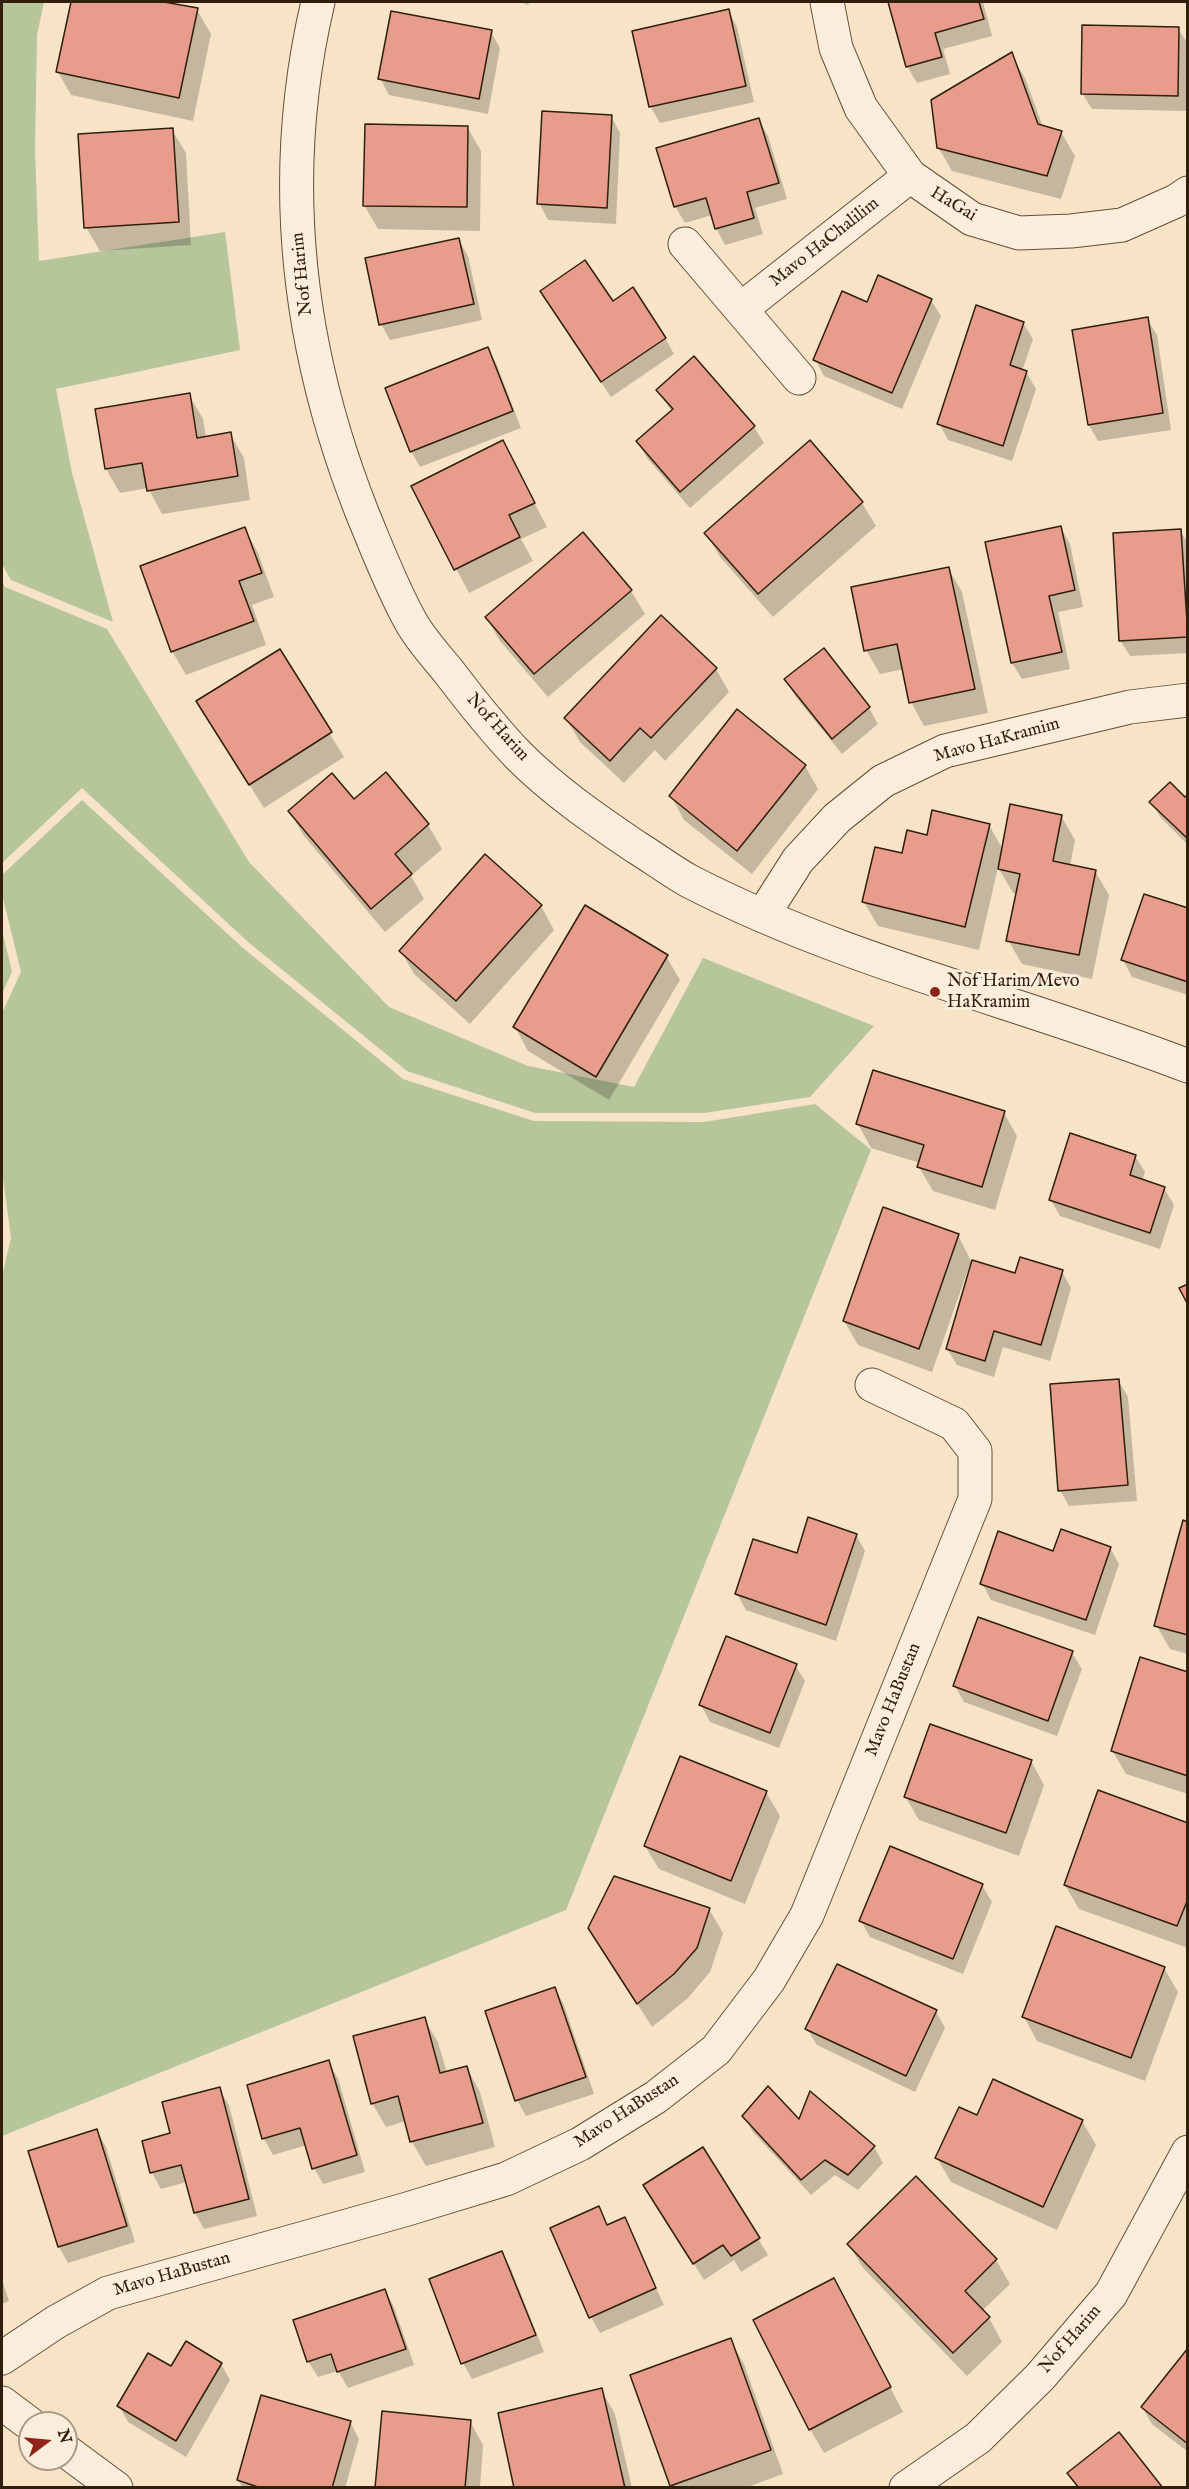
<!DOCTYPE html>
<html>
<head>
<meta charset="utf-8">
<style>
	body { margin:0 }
	#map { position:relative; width:1189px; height:2489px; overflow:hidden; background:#f7e4c7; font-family:"IM FELL English",serif }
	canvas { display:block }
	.frame { position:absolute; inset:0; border:3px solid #2f1f0b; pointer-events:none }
	.north { position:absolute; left:18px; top:2411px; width:60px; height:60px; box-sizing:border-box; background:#faeddb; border:2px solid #a99b88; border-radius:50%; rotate:74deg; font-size:16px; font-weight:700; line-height:24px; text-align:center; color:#2f1f0b }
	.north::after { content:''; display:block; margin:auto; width:21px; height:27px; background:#8f2418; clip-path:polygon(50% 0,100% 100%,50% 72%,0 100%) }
</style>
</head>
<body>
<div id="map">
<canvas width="1189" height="2489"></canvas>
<div class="frame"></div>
<div class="north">N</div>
</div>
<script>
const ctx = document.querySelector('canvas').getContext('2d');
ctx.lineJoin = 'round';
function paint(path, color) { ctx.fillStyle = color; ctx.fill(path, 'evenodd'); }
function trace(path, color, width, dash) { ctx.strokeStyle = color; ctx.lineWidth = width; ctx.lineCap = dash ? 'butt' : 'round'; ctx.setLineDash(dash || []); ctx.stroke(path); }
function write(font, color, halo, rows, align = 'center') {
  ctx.font = font + ' "IM FELL English",serif'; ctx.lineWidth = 6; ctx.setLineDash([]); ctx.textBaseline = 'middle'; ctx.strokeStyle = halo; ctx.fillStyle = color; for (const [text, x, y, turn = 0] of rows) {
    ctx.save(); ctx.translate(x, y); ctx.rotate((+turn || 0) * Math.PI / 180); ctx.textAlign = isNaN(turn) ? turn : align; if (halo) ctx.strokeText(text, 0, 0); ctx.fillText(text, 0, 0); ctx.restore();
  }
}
const green = new Path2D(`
	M2,2H44L37,35L35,150L39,261L225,232L240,350L56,389L72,473L113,622L11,580L2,564Z
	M2,581L5,587L107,629L249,862L389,1007L528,1066L634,1087L703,958L874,1026L810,1097L704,1113H535L407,1071L248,942L82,788L2,863Z
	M82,800L243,948L403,1079L534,1121L704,1122L815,1104L871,1150L566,1910L2,2136V1277L11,1238L2,1170V1013L21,972L2,894V875Z
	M2,930L12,972L2,994Z`);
const shadow = new Path2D(`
	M72,2H157L197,10L211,34L193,121L71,95L58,72Z
	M520,2H530L528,5Z
	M890,2H983L992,36L943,49L950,74L917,83L907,66Z
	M728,10L737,27L754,102L660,123L650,106Z
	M1178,29L1188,44L1187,111L1092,109L1082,93Z
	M491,32L500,48L488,114L389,95L380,78Z
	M1011,54L1025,78L1043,127L1061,132L1075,156L1061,199L952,171L938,147Z
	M611,116L620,133L616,224L548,220L539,203Z
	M759,120L768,136L787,199L755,208L763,234L725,245L716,228L712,215L685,223L675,206Z
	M467,127L481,151L480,231L378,229L364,205Z
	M172,130L186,153L191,245L100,251L86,227Z
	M458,239L468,256L482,320L390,340L381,324Z
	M931,300L941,316L902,409L824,376L815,359L868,304Z
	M612,304L665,338L674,354L611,397L551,307Z
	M1147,319L1157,335L1171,430L1098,441L1089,425L1074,331Z
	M1023,323L1033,339L1022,371L1026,372L1036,389L1012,461L948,440L939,423Z
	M488,349L497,365L521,428L420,467L411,451Z
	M694,358L754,427L764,443L690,508L647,458L638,442L672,412L658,390Z
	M189,395L203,419L206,438L230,434L244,458L250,500L162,514L148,488L120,493L106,469Z
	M502,442L547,527L521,539L533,561L469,593L413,487Z
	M862,503L876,526L773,617L720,557L706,533Z
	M1061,528L1070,544L1083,607L1058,612L1070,669L1022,679L1012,663L987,544Z
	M245,529L258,553L274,597L252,605L266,645L186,675L172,651Z
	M1180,531L1188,543V653L1130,656L1120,640Z
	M948,568L962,592L988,713L924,726L911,702L904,669L880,674L866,650Z
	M631,591L645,614L548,697L500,641L487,618Z
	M279,651L344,757L264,808L212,725Z
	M823,651L869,708L878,724L842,754L795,696L786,680Z
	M716,669L729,692L665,761L655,750L624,783L580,742L566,718Z
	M805,766L818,789L752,874L684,820L671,796Z
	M385,774L428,825L442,849L411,876L424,899L385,932L304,836L290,812L354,801Z
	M1188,797V845L1161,818L1151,802L1185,799Z
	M1061,816L1075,840L1070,866L1095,871L1109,895L1092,979L1022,964L1008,940L1017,894L1013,893L998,867L979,950L878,926L864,902L903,855L928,836L989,825L1003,850Z
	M541,906L554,930L470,1024L414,974L401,951Z
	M1188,910V995L1132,977L1123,960Z
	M666,956L680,980L609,1100L528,1051L515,1027Z
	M1004,1113L1017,1136L995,1210L933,1191L919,1167L920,1163L871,1148L858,1124Z
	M1135,1156L1145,1172L1142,1181L1164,1188L1174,1205L1160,1249L1060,1216L1050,1199Z
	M958,1235L971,1261L1016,1275L1062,1272L1071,1288L1050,1361L1003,1347L994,1377L957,1365L947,1349L972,1265L970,1264L932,1372L858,1345L844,1321Z
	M1118,1380L1128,1397L1137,1501L1069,1506L1060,1490Z
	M1188,1523V1654L1170,1649L1156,1625Z
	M856,1535L865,1551L836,1641L746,1610L737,1594L798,1555Z
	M1110,1548L1119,1564L1095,1635L991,1600L982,1583L1054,1552Z
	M1072,1653L1082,1669L1057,1736L964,1702L955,1686Z
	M795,1665L805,1681L779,1748L710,1722L701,1705Z
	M1188,1674V1794L1126,1774L1112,1750Z
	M1031,1761L1044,1785L1019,1856L919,1820L905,1796Z
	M766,1792L780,1816L745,1904L659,1869L645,1846Z
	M1188,1824V1948L1079,1909L1065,1885Z
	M982,1885L992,1902L963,1974L870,1937L861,1921Z
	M709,1909L723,1933L710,1972L688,1998L652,2027L589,1928Z
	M1164,1968L1178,1992L1145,2081L1037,2041L1024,2017Z
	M555,1988L564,2005L594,2094L526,2116L517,2100Z
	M936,2012L945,2028L915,2092L817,2045L807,2029Z
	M424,2019L438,2042L447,2073L467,2068L480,2092L495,2147L426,2166L412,2142L406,2121L386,2127L372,2103Z
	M328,2062L338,2078L365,2172L323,2184L314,2168L307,2145L273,2155L264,2139L249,2086Z
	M219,2089L229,2105L257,2216L204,2229L195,2213L187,2182L161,2189L152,2173L143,2142L172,2134Z
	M744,2116L800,2121L874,2147L883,2163L858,2190L835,2175L811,2195L753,2132Z
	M977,2117L1082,2121L1096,2145L1057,2230L951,2182L937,2158Z
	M97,2131L106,2147L135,2242L68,2263L59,2247L30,2152Z
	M703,2149L768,2255L741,2272L734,2260L704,2280L655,2201Z
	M598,2208L608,2226L624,2219L664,2305L600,2333L591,2317Z
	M849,2245L996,2260L1010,2284L982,2311L989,2318L1002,2342L967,2376L863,2268Z
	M502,2252L511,2269L544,2352L472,2379L463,2363Z
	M2,2280L9,2301L2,2304Z
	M834,2280L903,2412L824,2453L810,2429Z
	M385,2290L394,2307L414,2365L348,2388L338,2371L318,2377L308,2361Z
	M730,2340L744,2364L783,2474L745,2488H673L632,2375Z
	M1188,2350V2452L1152,2424L1142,2407Z
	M221,2364L230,2380L186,2457L128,2422L119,2406L172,2369Z
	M601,2390L615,2414L632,2488H516Z
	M470,2421L483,2445L480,2488H376Z
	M350,2422L359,2439L345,2488H243L238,2480Z`);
const building = new Path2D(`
	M71,2H164L198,8L179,98L56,72Z
	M888,2H979L984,19L935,33L942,57L906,67Z
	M729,9L746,86L649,107L632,31Z
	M391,11L492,30L479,99L378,79Z
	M1082,25L1179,27L1178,96L1081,94Z
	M1012,52L1038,124L1062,131L1047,176L937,148L931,100Z
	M542,111L612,115L607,208L537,204Z
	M759,118L779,183L747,192L754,218L715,229L706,198L674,207L656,148Z
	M365,124L468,126L467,207L363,206Z
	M173,128L179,222L84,228L78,134Z
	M459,238L474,304L379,325L365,258Z
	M585,260L613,301L633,287L666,338L601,382L540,291Z
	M878,275L932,299L892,393L813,360L842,291L867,302Z
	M976,305L1024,322L1010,365L1027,371L1003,446L937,424Z
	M1148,317L1163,413L1088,425L1072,330Z
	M488,347L513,411L410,452L385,388Z
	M694,356L755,426L680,492L636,441L673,409L656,390Z
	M190,393L197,438L231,432L238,476L147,491L142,463L105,469L95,409Z
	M503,440L535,503L509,515L520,537L454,570L411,486Z
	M810,440L863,502L758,594L704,533Z
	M1061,526L1075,590L1049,596L1062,652L1011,663L985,542Z
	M245,527L262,573L239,581L254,621L171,652L140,566Z
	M1181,529L1188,637L1119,641L1113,533Z
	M583,532L632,590L534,674L485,617Z
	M949,567L975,689L909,703L897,644L864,651L851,587Z
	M661,615L717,668L651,738L640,728L610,761L564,718Z
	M824,648L870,707L832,739L784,679Z
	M280,649L332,732L249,785L196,701Z
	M737,709L806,765L737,851L669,796Z
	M386,772L429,824L395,854L412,874L371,909L288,811L332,773L354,799Z
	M1170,782L1185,797L1188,794V839L1149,802Z
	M1010,804L1062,815L1053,861L1096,870L1079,955L1006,941L1020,874L998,869Z
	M932,810L990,824L965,927L862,902L875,847L902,853L907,830L927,835Z
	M485,854L542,905L456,1001L399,951Z
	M1144,894L1188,908V982L1121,960Z
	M585,905L668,955L596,1077L513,1027Z
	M873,1070L1005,1111L982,1187L917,1167L924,1145L856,1124Z
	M1070,1133L1136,1155L1130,1175L1165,1187L1150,1233L1049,1200Z
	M883,1207L959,1234L919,1349L843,1321Z
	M1020,1257L1063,1270L1041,1345L994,1331L985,1361L946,1349L972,1260L1015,1273Z
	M1188,1284V1305L1179,1288Z
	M1119,1379L1128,1485L1058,1491L1050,1384Z
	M808,1517L857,1534L826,1625L735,1594L753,1539L797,1553Z
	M1183,1520L1188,1522V1635L1154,1626Z
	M1061,1529L1111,1547L1086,1620L980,1584L998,1531L1053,1551Z
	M978,1617L1073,1651L1048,1721L953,1686Z
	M726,1636L797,1664L770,1733L699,1705Z
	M1140,1657L1188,1672V1776L1111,1751Z
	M930,1724L1032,1760L1006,1833L904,1797Z
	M680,1756L767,1791L731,1881L644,1846Z
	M1098,1790L1188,1823V1899L1177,1926L1064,1885Z
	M890,1846L983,1884L953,1959L859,1921Z
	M614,1876L710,1908L697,1948L674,1974L637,2004L588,1928Z
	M1056,1926L1165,1967L1131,2058L1022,2017Z
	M837,1964L937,2010L906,2076L805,2029Z
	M555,1987L586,2077L515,2101L485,2011Z
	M425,2017L440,2073L467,2066L483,2123L410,2142L398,2096L371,2104L353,2036Z
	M329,2060L357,2155L312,2169L300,2128L262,2139L247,2085Z
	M993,2079L1083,2120L1043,2207L935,2158L959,2107L977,2115Z
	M768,2086L799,2119L810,2091L875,2146L848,2175L825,2160L801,2180L742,2116Z
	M220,2087L249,2199L194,2213L181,2165L150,2173L142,2141L170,2133L162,2102Z
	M97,2129L127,2226L58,2247L28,2151Z
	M703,2147L760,2238L731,2256L723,2245L693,2264L643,2185Z
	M916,2176L997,2259L965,2291L990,2317L953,2353L847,2244Z
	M599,2206L607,2225L625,2217L656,2288L589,2318L550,2228Z
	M502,2251L536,2335L461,2364L429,2279Z
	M834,2278L891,2387L809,2430L753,2320Z
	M385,2289L406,2349L337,2372L331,2354L307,2362L293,2320Z
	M731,2338L771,2450L670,2486L630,2375Z
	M186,2341L222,2363L176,2441L117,2406L148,2353L171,2366Z
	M1188,2348V2444L1141,2407Z
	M602,2388L625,2488H514L498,2413Z
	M261,2395L351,2421L332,2488H261L237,2480Z
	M382,2411L471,2420L465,2488H375Z
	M1119,2432L1163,2488H1079L1067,2473Z`);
const minor = new Path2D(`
	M318,2C277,176 297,349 363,515C378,551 392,588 411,622C421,640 436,656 449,672C471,701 494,730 519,756C554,791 596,820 636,847C654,858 671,871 689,881C848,963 1022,1002 1188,1066
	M827,2L836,48L861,108L910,176L972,219L1019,233L1071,231L1122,225L1176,201L1188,193
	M685,244L799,378
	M741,309L910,176
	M763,915L798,860L837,818L883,781L945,751L1130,707L1188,700
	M2,2358L56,2322L108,2293L404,2210L506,2179L580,2144L656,2097L716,2050L769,1980L807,1915L975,1499V1451L954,1424L872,1385
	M2,2403L30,2424
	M66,2451L116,2488
	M906,2488L978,2438L1040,2377L1111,2294L1188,2152`);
const markers = [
	[935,992,6,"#8f2418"]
];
const streetNames = [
	["HaGai",953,205,31],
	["Mavo HaChalilim",825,243,-38],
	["Nof Harim",303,274,-96],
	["Nof Harim",497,728,48],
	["Mavo HaKramim",997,741,-15],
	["Mavo HaBustan",894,1700,-68],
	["Mavo HaBustan",627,2112,-33],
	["Mavo HaBustan",172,2275,-16],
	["Nof Harim",1071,2340,-49]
];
const poiNames = [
	["Nof Harim/Mevo",947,982],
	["HaKramim",947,1003]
];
paint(green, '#b7c59a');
paint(shadow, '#0003');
paint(building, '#e89d8c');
trace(building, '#2f1f0b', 1.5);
trace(minor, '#61503a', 35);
trace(minor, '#faeddb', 33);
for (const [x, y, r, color] of markers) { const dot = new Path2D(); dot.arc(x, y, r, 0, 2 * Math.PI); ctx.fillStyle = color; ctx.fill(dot); trace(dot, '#faeddb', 2); }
write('18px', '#2f1f0b', '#faeddb', streetNames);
write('18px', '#2f1f0b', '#faeddb', poiNames, 'left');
</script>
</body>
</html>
